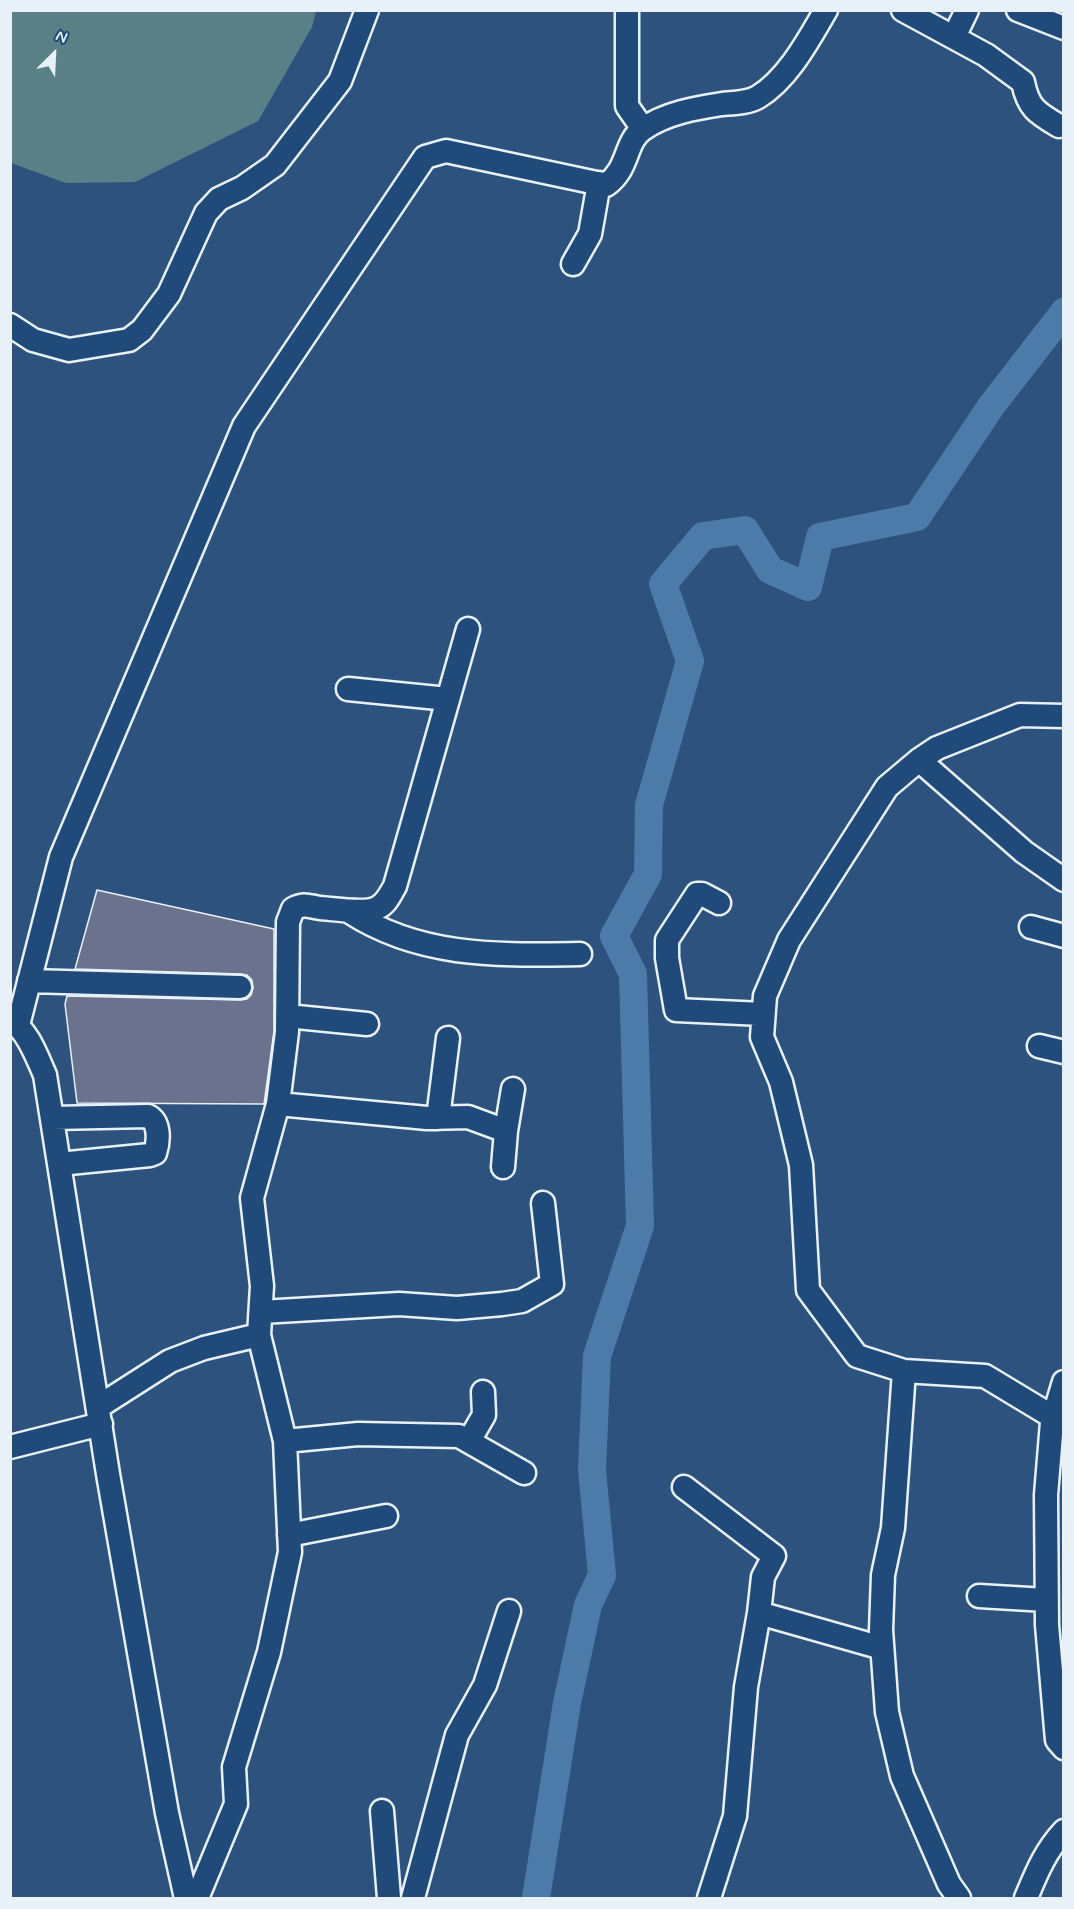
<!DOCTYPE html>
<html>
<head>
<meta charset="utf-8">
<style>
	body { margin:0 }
	#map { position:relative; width:1074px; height:1909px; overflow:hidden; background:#2e527e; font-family:Mynerve,sans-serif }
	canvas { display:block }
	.frame { position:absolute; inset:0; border:12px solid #e8f1f8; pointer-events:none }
	.north { position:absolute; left:24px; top:24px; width:60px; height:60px; -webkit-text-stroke:4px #1f4a7a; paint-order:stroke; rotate:24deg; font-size:16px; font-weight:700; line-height:24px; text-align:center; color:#e8f1f8 }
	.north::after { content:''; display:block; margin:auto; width:21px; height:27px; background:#e8f1f8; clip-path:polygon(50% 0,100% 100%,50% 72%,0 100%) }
</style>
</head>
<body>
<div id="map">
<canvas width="1074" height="1909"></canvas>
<div class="frame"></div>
<div class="north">N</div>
</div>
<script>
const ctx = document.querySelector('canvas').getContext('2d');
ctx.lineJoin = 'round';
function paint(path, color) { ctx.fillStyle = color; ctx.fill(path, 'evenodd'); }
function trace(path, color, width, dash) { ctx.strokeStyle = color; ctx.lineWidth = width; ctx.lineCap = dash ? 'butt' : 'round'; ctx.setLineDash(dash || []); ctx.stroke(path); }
const green = new Path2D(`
	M10,11L11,10L316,11L312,27L258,121L135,182L66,183L11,163Z`);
const river = new Path2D(`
	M536,1898L567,1703L588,1605L602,1575L592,1470L597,1356L640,1226L633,974L614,936L648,874L649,805L690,661L663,584L703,536L745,530L770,570L808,587L820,537L917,517L992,405L1064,312`);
const building = new Path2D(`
	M97,890L274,929V1031L264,1104L77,1103L65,1004L67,996L240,1000L247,999L251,995L253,988L252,980L247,975L240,974L75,969Z`);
const minor = new Path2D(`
	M627,10V106L643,129
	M903,10L986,55L1023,82C1028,108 1037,113 1059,126
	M1018,10L1064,28
	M954,37L967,10
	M573,264L590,234L599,183
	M10,325L33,340L69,350L129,340L142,330L169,294L206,213L219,199L242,188L275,165L340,81L367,10
	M348,689L448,699
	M919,760L1024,852L1064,880
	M719,903L702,894H697L667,940V958L676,1010L763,1014
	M350,912C421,958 499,955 580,954
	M1031,927L1064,936
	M29,981L240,987
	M287,1016L367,1024
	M10,1019C29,1033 36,1055 45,1075L108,1474L167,1813L186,1898
	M18,1025L61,857L244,426L425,157L446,151L606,185C630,168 624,142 643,129C666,113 696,108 722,104C733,103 748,103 758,97C788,79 809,39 826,10
	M1039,1046L1064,1052
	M278,1104L427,1118L468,1117L506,1131L513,1089
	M53,1118L148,1116C160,1122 159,1141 155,1153L150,1155L59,1164
	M438,1118L448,1038
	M503,1167L506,1131
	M261,1312L399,1304L457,1308L502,1304L522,1301L552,1284L543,1203
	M904,1371L893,1528L883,1575L881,1630L887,1712L902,1776L949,1884L959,1898
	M1064,1382L1052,1422L1046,1495L1047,1625L1057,1740L1064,1748
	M98,1407L170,1361L204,1348L259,1335
	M1053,1417L985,1376L904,1371L857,1356L808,1290L801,1165L781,1082L762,1037L765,996L789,940L887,787L919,760L937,748L1020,715L1064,716
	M285,1441L358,1434L459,1436L524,1473
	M469,1441L484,1415L483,1392
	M10,1447L101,1424
	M684,1487L774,1556L763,1577L759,1613
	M289,1535L386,1516
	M979,1596L1046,1600
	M382,1811L389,1898
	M197,1898L236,1804L234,1767L269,1652L290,1552L285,1441L259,1335L262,1286L252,1198L278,1104L287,1032L288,922L293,909C304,903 308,906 320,908C334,909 366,914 377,908C386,904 390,895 395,886L468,629
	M413,1898L457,1735L485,1685L509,1611
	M709,1898L735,1816L746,1687L759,1613L882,1648
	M1026,1898C1036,1874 1045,1851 1064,1831`);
paint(green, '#598086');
trace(river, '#4c7ba9', 28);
paint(building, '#6b728d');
trace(building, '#e8f1f8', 1.5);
trace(minor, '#e8f1f8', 27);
trace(minor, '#1f4a7a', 22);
</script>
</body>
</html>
